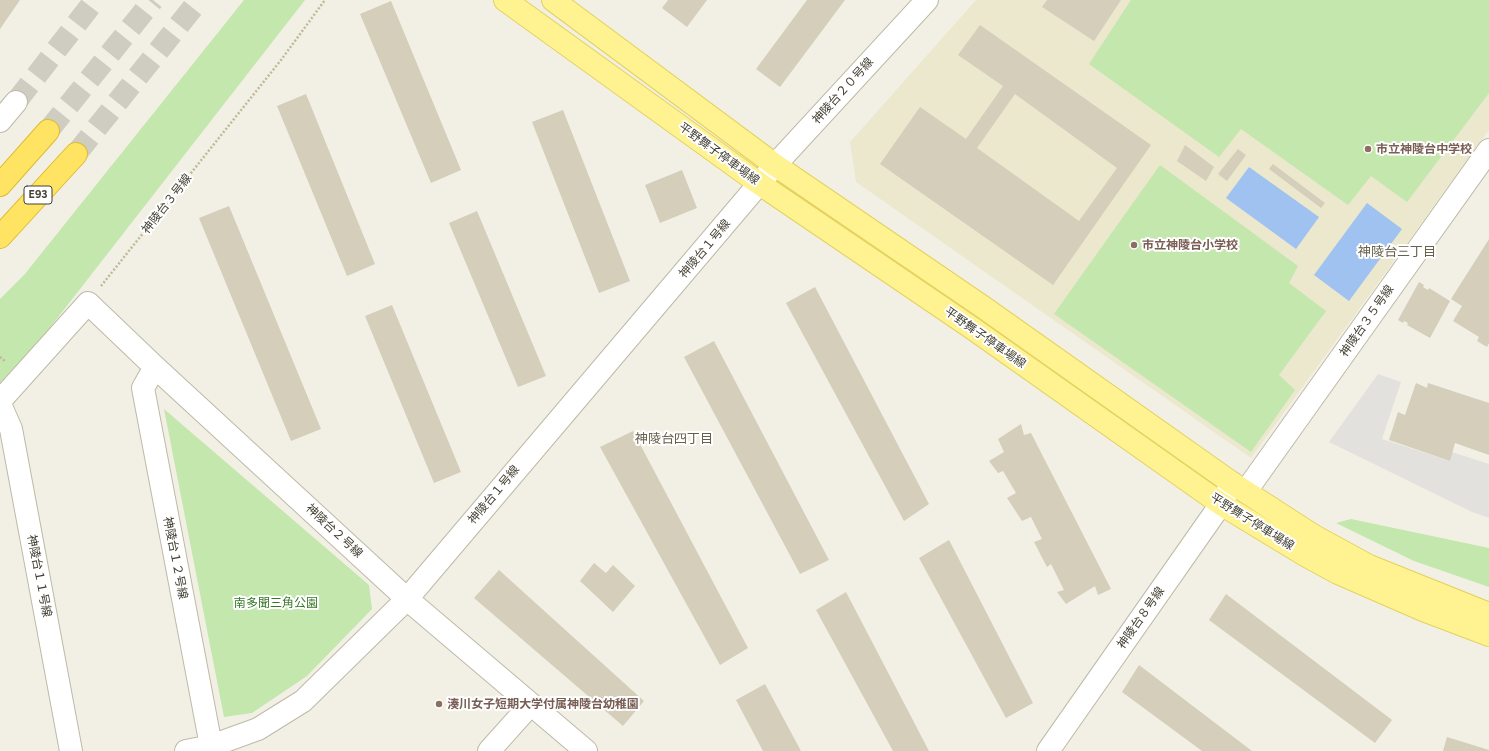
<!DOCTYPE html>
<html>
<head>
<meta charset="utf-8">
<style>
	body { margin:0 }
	canvas { display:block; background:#f2f0e4 }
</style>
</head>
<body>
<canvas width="1489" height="751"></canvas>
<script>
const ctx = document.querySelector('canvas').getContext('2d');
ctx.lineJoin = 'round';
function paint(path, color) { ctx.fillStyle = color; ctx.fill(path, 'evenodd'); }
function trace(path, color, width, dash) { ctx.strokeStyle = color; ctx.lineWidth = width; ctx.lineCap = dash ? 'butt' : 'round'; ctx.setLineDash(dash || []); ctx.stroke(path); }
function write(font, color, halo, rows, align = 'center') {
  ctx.font = font + ' Figtree,"Noto Sans JP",sans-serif'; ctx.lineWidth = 4; ctx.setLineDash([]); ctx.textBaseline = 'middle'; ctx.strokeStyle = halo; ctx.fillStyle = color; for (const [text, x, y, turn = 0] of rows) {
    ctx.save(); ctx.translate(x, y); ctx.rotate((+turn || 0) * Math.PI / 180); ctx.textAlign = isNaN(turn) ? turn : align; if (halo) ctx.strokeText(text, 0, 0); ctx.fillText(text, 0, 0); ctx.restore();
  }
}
const education = new Path2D(`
	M976,0H1489V130L1251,458L856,182L850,142Z`);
const green = new Path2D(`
	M244,0H305L38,343L0,384V299L24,275Z
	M1131,0H1489V93L1407,202L1371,176L1348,205L1241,129L1219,157L1089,64Z
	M1160,165L1298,266L1289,283L1326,311L1279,375L1295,390L1251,452L1054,314Z
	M164,409L369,585L372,609L307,676L252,713L224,717Z
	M1351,519L1489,548V587L1414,561L1336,523Z`);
const parking = new Path2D(`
	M1378,374L1401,382L1382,439L1450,461L1452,452L1489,464V518L1472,512L1329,442Z`);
const water = new Path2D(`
	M1249,167L1319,217L1296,249L1226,198Z
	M1367,203L1402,229L1349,301L1314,275Z`);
const building = new Path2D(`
	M0,0H20L0,29Z
	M668,0H707L687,27L662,8Z
	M807,0H845L780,87L756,69Z
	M1047,0H1121L1094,41L1042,7Z
	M391,1L461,170L431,183L360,14Z
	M980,25L1151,145L1053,285L880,164L920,107L966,139L1003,86L958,55ZM1015,94L1117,168L1079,221L977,148Z
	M306,94L375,264L347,276L277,106Z
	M563,110L630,281L599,293L532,122Z
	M1185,145L1214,167L1206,181L1177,161Z
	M1238,149L1246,155L1227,181L1218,174Z
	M1273,164L1325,203L1321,208L1269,169Z
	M682,170L697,208L660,223L645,185Z
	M229,206L321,429L291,441L199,218Z
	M477,211L546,376L518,387L449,223Z
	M1489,239V343L1487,347L1477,341L1479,337L1453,321L1462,306L1451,299Z
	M1419,282L1424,285L1423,287L1428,290L1429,288L1450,301L1430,338L1407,325L1408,323L1404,321L1403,323L1398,320Z
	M815,287L929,504L904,521L786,303Z
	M392,305L461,472L434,483L365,316Z
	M714,341L829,560L800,574L684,357Z
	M1416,383L1427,388L1428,383L1489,403V455L1455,443L1450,461L1389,440L1398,412L1405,415Z
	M1021,424L1024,435L1031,433L1111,589L1098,595L1095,586L1066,604L1057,592L1064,590L1051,564L1047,567L1034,542L1042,539L1031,517L1022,521L1007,498L1016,493L1003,471L998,473L989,461L1004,452L998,439Z
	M633,431L748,648L720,665L600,447Z
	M949,540L1033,703L1006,718L919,558Z
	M594,563L606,573L613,565L635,586L613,612L580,581Z
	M499,570L644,701L623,726L474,598Z
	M846,592L929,751H893L816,610Z
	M1226,594L1392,720L1375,743L1209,620Z
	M1139,665L1252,751H1202L1122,692Z
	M765,684L801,751H763L736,700Z
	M1447,737L1489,750V751H1443Z`);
const minorTunnel = new Path2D(`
	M16,102L95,0`);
const highwayTunnel = new Path2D(`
	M48,131L153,0
	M76,154L199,0`);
const path = new Path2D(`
	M101,286L281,60L325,0
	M0,357L6,362`);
const minor = new Path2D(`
	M0,121L16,102
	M155,367L143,388L212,751
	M0,401L88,303L155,367L407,599L586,751
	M0,404L11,429L71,751
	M1246,491L1489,150
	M186,751L211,746L258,729L303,701L407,599L775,165L927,0
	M489,751L531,704
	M1048,751L1221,504L1232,483`);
const major = new Path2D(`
	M505,0L760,184L972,328L1221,504L1305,555L1338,573L1423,610L1489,635
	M553,0L775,165L983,307L1232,483L1314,536L1369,566L1489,614`);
const highway = new Path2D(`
	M0,185L48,131
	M0,237L76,154`);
const markers = [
	[1368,149,4,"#8d6e63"],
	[1134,245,4,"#8d6e63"],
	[439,704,4,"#8d6e63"]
];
const shields = [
	[38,195,28]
];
const shieldNames = [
	["E93",38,195]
];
const streetNames = [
	["神陵台２０号線",843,91,-48],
	["平野舞子停車場線",719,154,36],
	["神陵台３号線",167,204,-52],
	["神陵台１号線",705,249,-50],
	["神陵台３５号線",1367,321,-55],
	["平野舞子停車場線",985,338,35],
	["神陵台１号線",494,495,-50],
	["平野舞子停車場線",1252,522,32],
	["神陵台２号線",334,531,43],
	["神陵台１２号線",175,558,79],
	["神陵台１１号線",39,576,79],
	["神陵台８号線",1141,618,-55]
];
const educationNames = [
	["市立神陵台中学校",1376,149],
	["市立神陵台小学校",1142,245],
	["湊川女子短期大学付属神陵台幼稚園",447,704]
];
const parkNames = [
	["南多聞三角公園",276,603]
];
const neighbourhoodNames = [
	["神陵台三丁目",1397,252],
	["神陵台四丁目",674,439]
];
paint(education, '#ece8ce');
paint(green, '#c3e7ac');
paint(parking, '#e3e1dd');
paint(water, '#9fc2f0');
paint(building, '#d4ceba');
trace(minorTunnel, '#cfcdc1', 22, [22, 11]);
trace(highwayTunnel, '#cfcdc1', 22, [22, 11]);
trace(minor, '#bebaa7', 24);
trace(major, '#e4d260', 24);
trace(highway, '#debb32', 24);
trace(path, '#c0b898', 2.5, [2, 2]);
trace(minor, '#fff', 22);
trace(major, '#fff291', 22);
trace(highway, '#ffe463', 22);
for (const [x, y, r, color] of markers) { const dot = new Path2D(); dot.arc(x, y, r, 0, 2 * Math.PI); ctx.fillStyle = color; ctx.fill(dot); trace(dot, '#fff', 1.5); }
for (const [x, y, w] of shields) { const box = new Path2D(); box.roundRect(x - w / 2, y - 9, w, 18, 3); ctx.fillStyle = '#fff'; ctx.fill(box); trace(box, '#444134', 1); }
write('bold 11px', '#444134', null, shieldNames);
write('12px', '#444134', '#fff', streetNames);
write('bold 12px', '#785e54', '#fff', educationNames, 'left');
write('12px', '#387627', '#fff', parkNames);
write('13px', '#67614b', '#fff', neighbourhoodNames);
</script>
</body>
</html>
